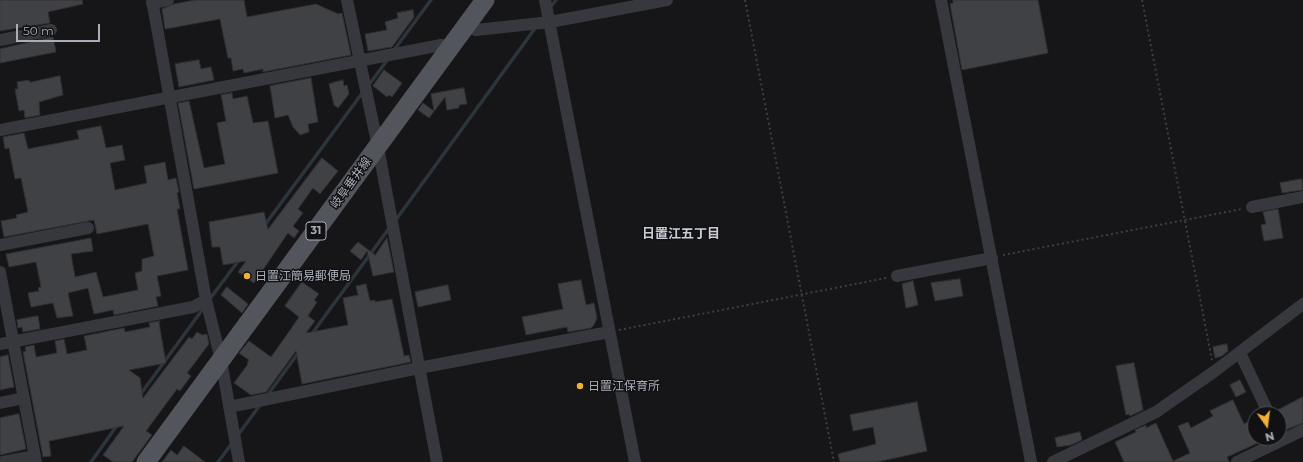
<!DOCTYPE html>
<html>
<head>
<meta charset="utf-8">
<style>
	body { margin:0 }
	#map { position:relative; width:1303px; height:462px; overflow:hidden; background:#161618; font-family:Montserrat,sans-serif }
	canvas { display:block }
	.north { position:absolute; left:1247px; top:406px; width:40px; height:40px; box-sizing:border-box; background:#111113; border:1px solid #4d4f55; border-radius:50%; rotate:166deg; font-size:11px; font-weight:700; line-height:16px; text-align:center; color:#a8adb8 }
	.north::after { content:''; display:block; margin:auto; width:14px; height:18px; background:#f2b134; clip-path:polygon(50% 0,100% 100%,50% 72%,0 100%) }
	.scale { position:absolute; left:16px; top:24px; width:84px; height:18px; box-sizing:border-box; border:2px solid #a8adb8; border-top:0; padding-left:5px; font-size:12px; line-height:14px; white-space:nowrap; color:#a8adb8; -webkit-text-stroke:3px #111113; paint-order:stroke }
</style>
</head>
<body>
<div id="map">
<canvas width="1303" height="462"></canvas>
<div class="north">N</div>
<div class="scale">50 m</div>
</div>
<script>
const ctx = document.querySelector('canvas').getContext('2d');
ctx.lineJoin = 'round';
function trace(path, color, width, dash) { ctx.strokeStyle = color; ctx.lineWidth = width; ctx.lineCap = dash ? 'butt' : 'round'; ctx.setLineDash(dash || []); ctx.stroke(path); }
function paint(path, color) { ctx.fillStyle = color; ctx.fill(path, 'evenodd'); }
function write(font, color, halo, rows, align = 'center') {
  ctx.font = font + ' Montserrat,"Noto Sans JP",sans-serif'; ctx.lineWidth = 3; ctx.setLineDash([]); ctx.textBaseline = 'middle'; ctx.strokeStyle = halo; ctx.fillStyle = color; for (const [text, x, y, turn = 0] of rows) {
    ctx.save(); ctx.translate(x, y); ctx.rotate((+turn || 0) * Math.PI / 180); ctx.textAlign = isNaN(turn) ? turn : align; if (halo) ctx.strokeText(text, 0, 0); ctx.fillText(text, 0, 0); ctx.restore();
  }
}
const stream = new Path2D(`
	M549,9L556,0
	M394,50L431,0
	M368,86L388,59
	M395,221L536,27
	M264,226L363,92
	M209,300L239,260
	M311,335L390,227
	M140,395L205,306
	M266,397L299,352
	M238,435L260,405
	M91,462L118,424
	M218,462L233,442`);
const building = new Path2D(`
	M0,0H82L83,4L48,12L50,23L0,31Z
	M196,0H244L247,17L316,4L338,14L342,13L351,55L263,72V69L244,73L243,69L233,71L231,58H228L220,19L165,29L162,9L174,4Z
	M953,0H1038L1048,53L962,70L950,4L953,3Z
	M413,10L414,17L392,47L368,51L365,34L387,30L385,22L398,18L397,13Z
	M53,37L56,52L0,63V49Z
	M199,60L201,69L211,67L214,80L179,87L175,64Z
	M384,70L402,83L392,97L389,95L387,97L373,86Z
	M60,76L63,95L39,102L40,115L25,118L24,110L19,111L15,89H18L17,82L29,80L30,82Z
	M311,78L318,122L308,124L309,132L300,135L293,127L288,115L275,118L270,86Z
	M343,80L344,86L347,85L349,94L338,108L334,105L329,84Z
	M464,88L467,104L459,105V108L447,110L445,97L429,118L418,110L423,103L434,111L431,94Z
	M232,93L233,99L247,96L253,123L268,121L278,173L194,189L178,103L189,101L204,168L225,164L217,123L226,121L221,95Z
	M101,126L106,148L122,145L125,160L110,163L115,190L147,183L144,166L165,162L168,180L176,178L179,192L177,193L180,209H177L188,270L157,276L161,296L156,297L158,306L114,315L113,310L94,314L88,288L68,293L73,316L57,318L53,303L31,307L28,293L39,291L38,288L41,287L36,262L9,267L6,254L91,238L93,251L71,254L75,277L96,272L103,297L138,290L135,273L142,271V259L154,256L148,224L97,234L94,220L4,237L1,221L17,218L16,215L28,212L21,178L15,179L9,148L5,149L3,137L24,133L28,149L79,139L77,131Z
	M322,158L338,171L320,194L313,188L298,209L303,213L293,226L299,231L294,238L288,233L254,283L238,272L246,261L223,265L220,247H212L209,222L264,212L268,229Z
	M1302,179L1303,190L1282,193L1280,183Z
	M1278,209L1283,238L1264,241L1261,225L1266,224L1263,212Z
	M387,238L394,272L373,276L367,251L361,260L350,251L358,242L375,255Z
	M960,279L963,296L935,301L931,283Z
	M581,280L586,305L594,303L597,318L594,325L591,328L568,332L567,327L526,335L522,317L563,309L558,284Z
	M913,281L918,305L906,308L902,284Z
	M302,282L319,294L314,300L317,302L308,316L315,321L306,333L348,325L343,298L358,295L356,286L366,284L370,301L375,300V302L392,299L404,356L409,355L411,362L302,384L296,351L266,392L251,395L234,383L248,364L247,363L249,360L239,353L249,341L271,357L286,336L299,317L285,306Z
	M448,285L451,300L418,307L415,292Z
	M227,287L248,304L242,313L221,295Z
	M38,316L40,329L23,332L22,327L18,328L17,320Z
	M160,321L159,323L166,363L129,370L140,378L143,398L189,337L192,339L197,332L202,335L207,334L209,344L187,373L191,376L180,391L177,389L146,431L152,435L132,462H113L103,455L124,426L49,441L51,456L43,457L23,352L26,351L25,347L34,345L36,357L57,353L55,341L64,339L67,354L87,350L84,336L124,328L125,332L150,327L149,323Z
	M1227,344L1228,351L1222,356L1215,358L1213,347Z
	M8,355L14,387L0,390V357Z
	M1134,363L1143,410L1130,416L1129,414L1126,415L1116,366Z
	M1240,380L1246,392L1236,397L1230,385Z
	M1303,397V423L1285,430L1279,418V414H1277L1276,411Z
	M1233,400L1244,424L1252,420L1255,427V438H1269L1227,457L1229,462H1124L1115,442L1136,432L1135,430L1146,425V428L1156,423L1173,461L1190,453L1178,426L1188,422L1191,428L1213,416L1210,411Z
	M917,402L927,451L877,462H840L838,454L876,444L873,427L853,431L850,415Z
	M19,414L26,449L0,455V418Z
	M1080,432L1082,440L1071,445L1057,447L1055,438Z
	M184,446L205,462H162L171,450L177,455Z`);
const path = new Path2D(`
	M745,0L834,462
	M1142,0L1212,360
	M1003,255L1242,209
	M619,330L886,278`);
const minor = new Path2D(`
	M152,0L206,300L221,360L239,462
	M347,0L378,147L437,462
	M545,0L635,462
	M941,0L1031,462
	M152,3L168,0
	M465,26L476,30L550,22L667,0
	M0,40L51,30
	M0,130L441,45L451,46
	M1252,207L1303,197
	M0,245L88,228
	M0,272L36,462
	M897,276L992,258
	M0,344L193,307L206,300
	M1240,353L1269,414
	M0,403L24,398
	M229,407L419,368L609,332
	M3,462L35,456
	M1053,462L1156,412L1215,371L1303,304
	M1237,462L1303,430`);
const primary = new Path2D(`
	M146,462L485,0`);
const markers = [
	[247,276,4,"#f2b134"],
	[580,386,4,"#f2b134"]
];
const shields = [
	[316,231,20]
];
const shieldNames = [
	["31",316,231]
];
const streetNames = [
	["岐阜垂井線",351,183,-54]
];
const poiNames = [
	["日置江簡易郵便局",255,276],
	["日置江保育所",588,386]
];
const neighbourhoodNames = [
	["日置江五丁目",681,234]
];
trace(stream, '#2c353c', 3.5);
paint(building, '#404145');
trace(building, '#303034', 1);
trace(path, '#3d3f44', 2, [2, 3]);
trace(minor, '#37383d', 12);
trace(primary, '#53555c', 19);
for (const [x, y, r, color] of markers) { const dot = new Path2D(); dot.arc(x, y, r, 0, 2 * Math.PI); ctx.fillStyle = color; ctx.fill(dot); trace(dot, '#111113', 1.5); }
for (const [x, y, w] of shields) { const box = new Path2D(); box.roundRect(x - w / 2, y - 9, w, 18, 3); ctx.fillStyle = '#111113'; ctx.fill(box); trace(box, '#a8adb8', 1); }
write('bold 11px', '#a8adb8', null, shieldNames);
write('12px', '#a8adb8', '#111113', streetNames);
write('12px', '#a8adb8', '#111113', poiNames, 'left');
write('bold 13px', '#c9ccd4', '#111113', neighbourhoodNames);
</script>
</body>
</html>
